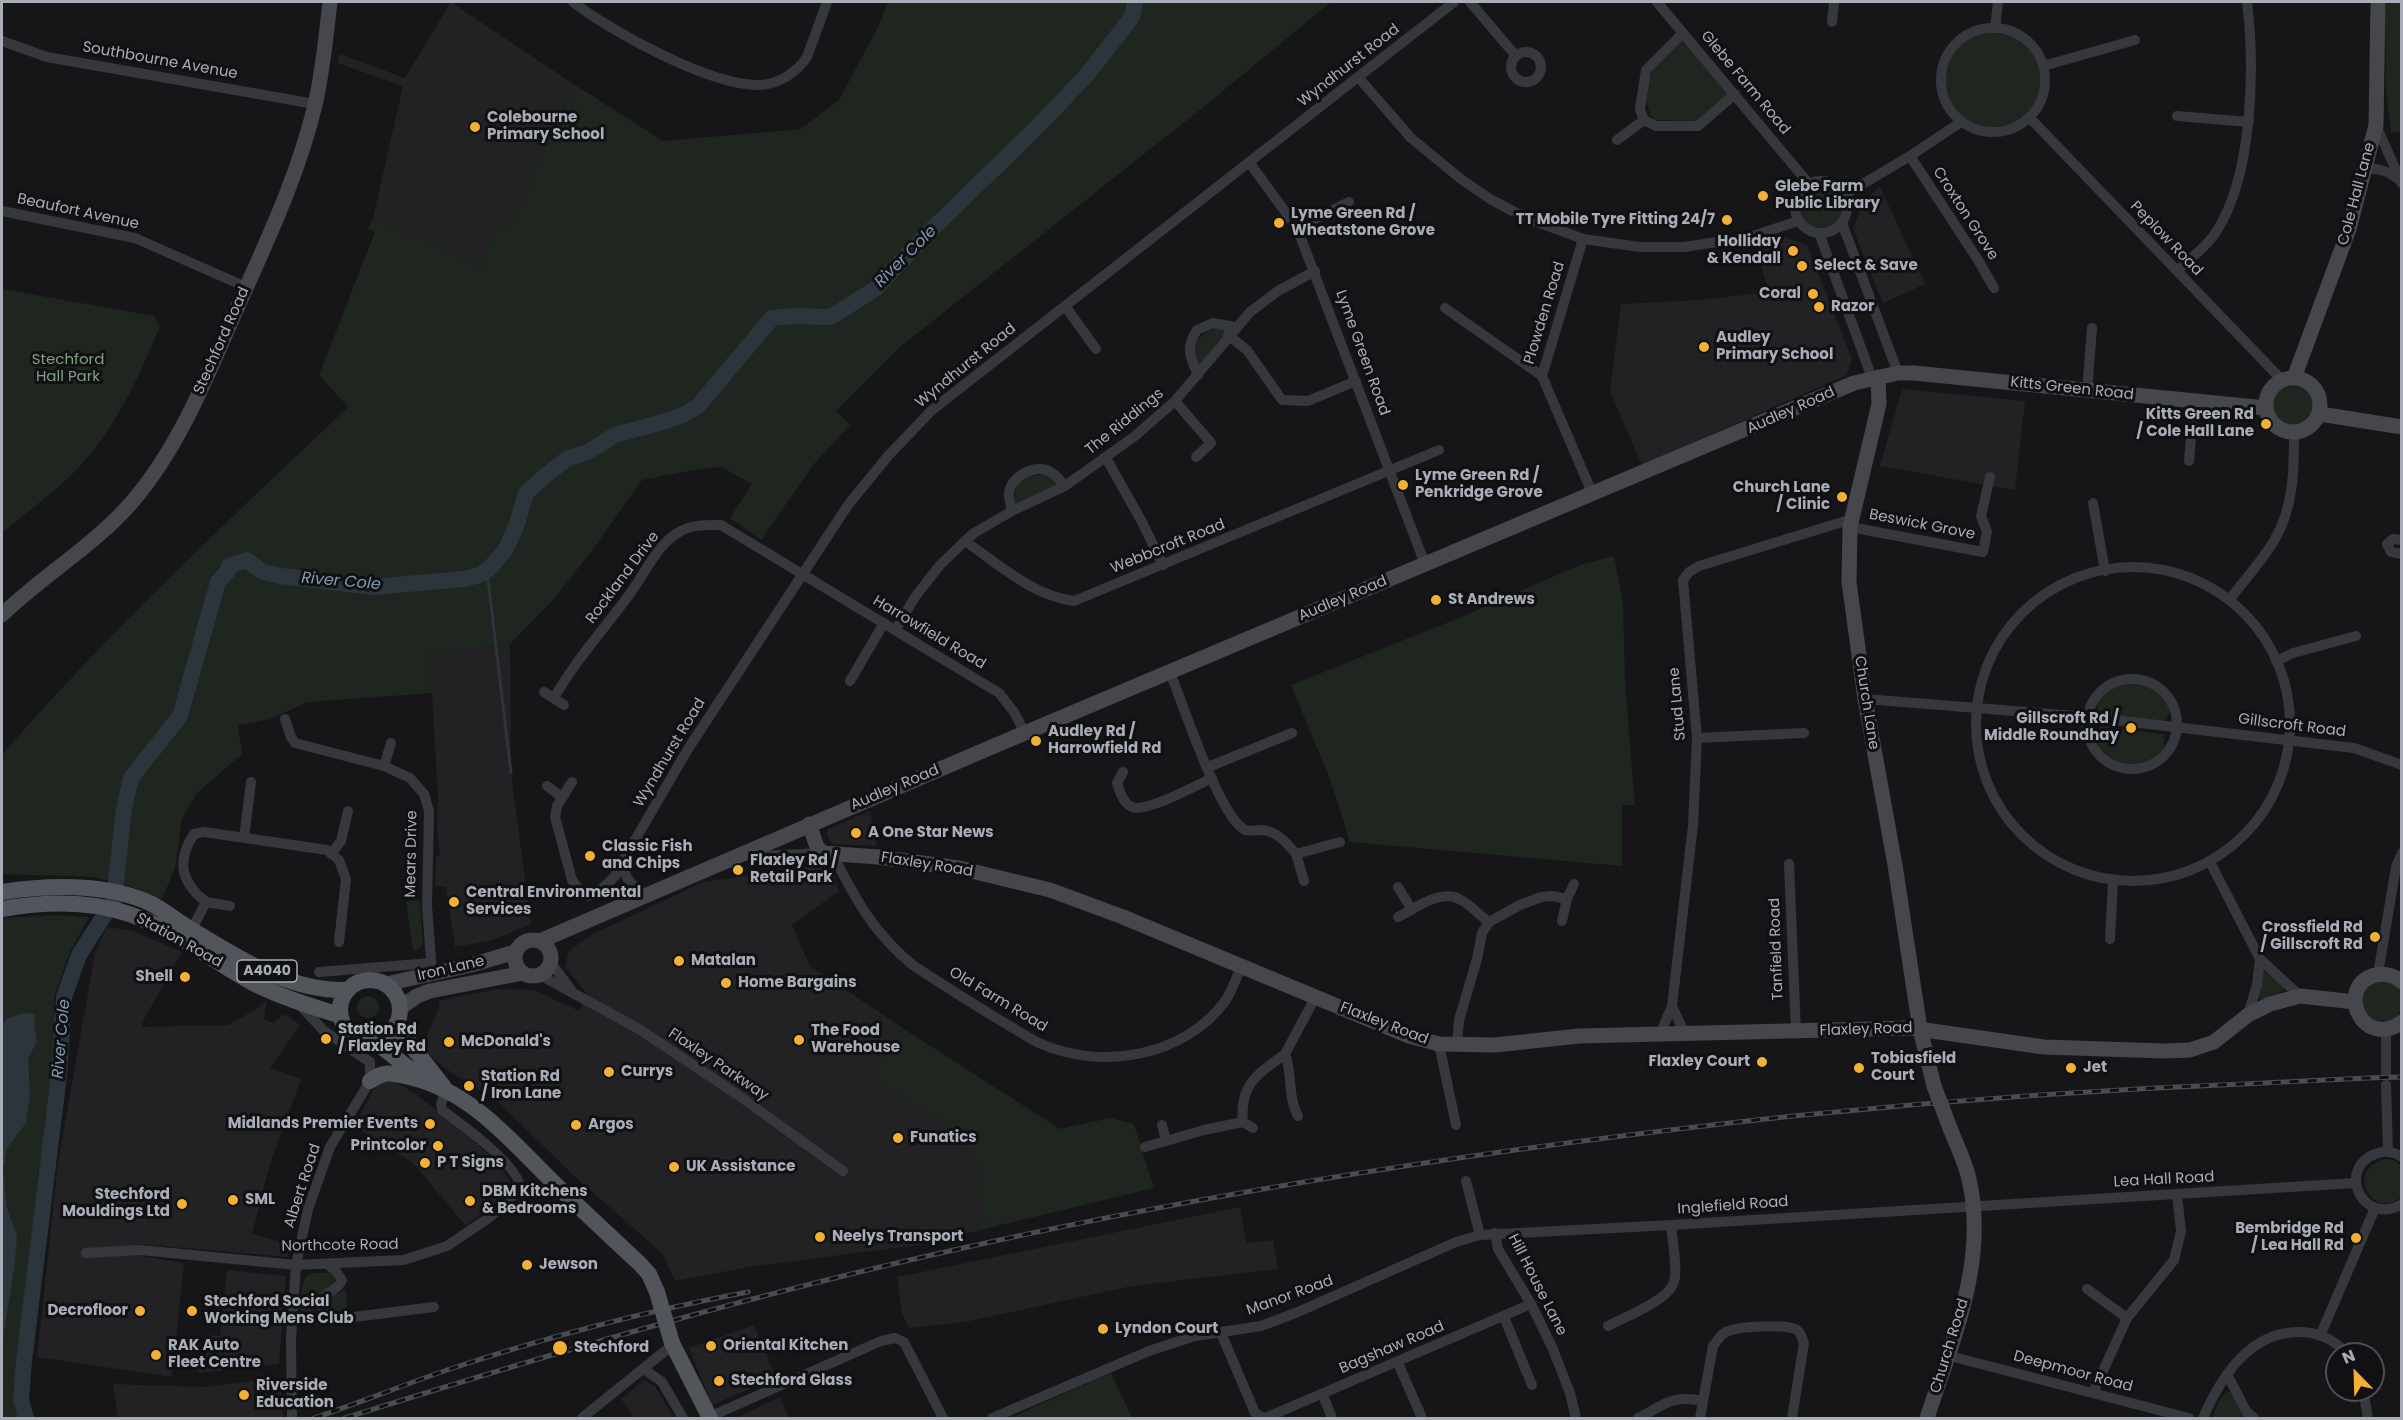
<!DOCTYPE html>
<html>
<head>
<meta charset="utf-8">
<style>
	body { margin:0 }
	#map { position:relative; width:2403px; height:1420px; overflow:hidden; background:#161618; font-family:Poppins,sans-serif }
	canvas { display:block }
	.frame { position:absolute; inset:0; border:3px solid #a8adb8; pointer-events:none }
	.north { position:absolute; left:2325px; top:1342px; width:60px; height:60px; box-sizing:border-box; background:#111113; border:2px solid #4d4f55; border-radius:50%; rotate:337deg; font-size:16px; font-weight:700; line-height:24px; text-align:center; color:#a8adb8 }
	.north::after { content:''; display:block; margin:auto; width:21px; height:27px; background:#f2b134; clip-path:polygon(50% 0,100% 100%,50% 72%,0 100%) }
</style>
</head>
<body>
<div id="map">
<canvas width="2403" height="1420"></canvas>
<div class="frame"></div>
<div class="north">N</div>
</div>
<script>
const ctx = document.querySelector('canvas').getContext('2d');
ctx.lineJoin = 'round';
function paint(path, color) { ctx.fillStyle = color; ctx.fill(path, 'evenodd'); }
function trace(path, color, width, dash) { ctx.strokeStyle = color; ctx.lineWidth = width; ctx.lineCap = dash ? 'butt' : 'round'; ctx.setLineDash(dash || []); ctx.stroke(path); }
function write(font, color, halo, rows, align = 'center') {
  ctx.font = font + ' Poppins,sans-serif'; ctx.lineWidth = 6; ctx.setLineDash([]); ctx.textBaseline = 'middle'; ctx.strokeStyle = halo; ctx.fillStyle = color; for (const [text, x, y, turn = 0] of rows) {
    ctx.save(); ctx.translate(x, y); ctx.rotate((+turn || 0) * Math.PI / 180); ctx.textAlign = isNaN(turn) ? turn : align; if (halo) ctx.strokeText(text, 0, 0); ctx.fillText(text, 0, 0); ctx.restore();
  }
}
const built = new Path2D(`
	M451,2L575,85L509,229L494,226L483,269L373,218L403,86L337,63L340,54L405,78Z
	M1880,187L1925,284L1883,303L1853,229L1864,200Z
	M1780,235L1807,245L1852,359L1847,375L1642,465L1610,391L1621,304L1700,300L1769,292L1754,244Z
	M1902,389L2025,401L2015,490L1880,466Z
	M510,644L511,773L531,924L493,940L455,947L446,887L435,886L436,856L440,855L437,832L438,797L432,693L427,655Z
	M870,811L877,846L833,844L829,840L827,834L828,829Z
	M805,867H826L833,872L839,891L792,925L810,966L904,1029L872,1077L952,1128L966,1141L985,1177L977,1182L985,1221L979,1222L980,1230L917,1245L749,1267L675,1281L662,1253L573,1175L496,1100L443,1067L426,1052L423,1045L439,1008V1001L459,996L499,989L534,990L579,1011L588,995L565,967L568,952L591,935L703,882Z
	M107,927L133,931L182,952L143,1021L142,1027L228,1025L257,1009L267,1000L264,1019L273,1023L285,1014L300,1025L270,1068L301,1079L269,1167L252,1234L291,1245L287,1257L139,1244L136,1255L184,1263L172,1377L37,1357L58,1163L95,953Z
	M387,1077L414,1093L462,1130L493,1159L514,1186L466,1226L413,1163L354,1126L380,1078Z
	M1240,1207L1246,1243L1273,1240L1278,1269L1132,1286L970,1321L947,1324L909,1328L902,1314L897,1277Z
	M227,1270L286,1276L279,1364L198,1373L204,1335L220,1336Z
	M754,1325L776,1378L712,1405L689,1348Z
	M275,1378L281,1382L283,1418H118L113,1384L205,1387Z
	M644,1380L655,1386L674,1418H635L621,1399Z
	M780,1397L789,1418H736Z`);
const green = new Path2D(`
	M888,2H1331L1206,105L900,347L836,411L850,425L814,464L761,540L730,518L752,484L721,467L699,469L642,480L591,552L553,600L510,644L427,655L432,693L307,702L271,719L238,725L242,754L197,793L182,819L175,868L162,899L135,888L93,877L2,874V755C109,631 229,520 348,407L319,375L375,232L368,229L373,218L483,268L494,226L509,229L575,85L663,141L801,129L839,100L879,25Z
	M2385,2H2401V132L2391,133L2386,90Z
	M1946 80a47 47 0 1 1 94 0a47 47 0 1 1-94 0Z
	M1685,38L1732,93L1698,121L1655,120C1644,111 1645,85 1652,72C1658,60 1675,48 1685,38Z
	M1800 207a21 21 0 1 1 42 0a21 21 0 1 1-42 0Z
	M2,289L154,316L160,326C137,382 111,439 65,481C45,499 22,516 2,533Z
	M1215,328L1227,330L1198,367C1190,348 1196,336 1215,328Z
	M2273 406a20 20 0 1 1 40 0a20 20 0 1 1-40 0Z
	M1044,474L1051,477L1059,486L1016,506C1012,481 1021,476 1044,474Z
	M1614,556L1623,603L1625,682L1635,805H1622V866L1350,842L1330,779L1291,685L1459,618L1580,565Z
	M2139,682C2153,687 2185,704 2163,721L2101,715L2097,710C2098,689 2121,684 2139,682Z
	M2101,726L2164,734V748C2139,775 2114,767 2094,739L2095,733Z
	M420,900L423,944L419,949L413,950L406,901Z
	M54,915L89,917L69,954L54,997L55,1058L51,1098L38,1175L33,1254L23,1321L18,1370L17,1418H2V918Z
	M2264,972L2273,976L2284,988L2283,991L2259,1000L2261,977Z
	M2361 1002a21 21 0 1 1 42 0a21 21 0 1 1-42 0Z
	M357 1007a11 11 0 1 1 22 0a11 11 0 1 1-22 0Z
	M904,1029L1060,1129L1110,1118L1134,1124L1154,1188L980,1230L979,1222L985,1220L977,1182L985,1177L966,1141L952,1128L871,1077Z
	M2385,1159L2395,1160L2401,1165V1197C2376,1221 2342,1172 2385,1159Z
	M314,1273H330L335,1277L333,1284C317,1293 305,1309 322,1324L299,1325L302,1286L306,1276Z
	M346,1289L347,1312L330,1315L325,1302L329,1297Z
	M1111,1373L1132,1418H1010L1101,1377Z
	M2227,1392H2232L2247,1418H2213C2215,1409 2219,1397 2227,1392Z`);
const water = new Path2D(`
	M23,1013L35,1014L34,1023L37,1041L28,1059L30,1096L26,1123L7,1148L3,1170L7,1208L17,1236L15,1262L3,1338V1417L2,1418V1024L7,1019Z`);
const stream = new Path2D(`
	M487,571L511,773`);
const river = new Path2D(`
	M26,1418L21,1400L24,1361L59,1075L64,997L79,955L114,900L124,809L131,778L180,716L218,582L228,571L229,566L247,560L263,572L281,576L373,587L464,579L480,575L489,569L506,549L517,524L526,493L546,475L568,458L588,452L615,435L666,421L685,414L698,406L772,318L793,316L831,317L875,289L925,236L1035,129L1086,76L1132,17L1135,2`);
const street = new Path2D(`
	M573,2C612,32 712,87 761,85C779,84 797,72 807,57L827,2
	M1470,2L1516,56
	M1657,2L1809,184
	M1832,22L1834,2
	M1995,28L1998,2
	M1941 80a52 52 0 1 1 104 0a52 52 0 1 1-104 0Z
	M1683,33L1646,70L1640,109L1644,120L1656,126H1698L1735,94
	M2,41L47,57L315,104
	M1511 67a15 15 0 1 1 30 0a15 15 0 1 1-30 0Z
	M2043,66L2135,40
	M1359,78L1411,138L1461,179L1490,199L1524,217L1583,239L1640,247H1684L1750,237L1798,221
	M2177,116L2249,122
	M2029,117L2282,380
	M2376,125L2402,184
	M1617,140L1644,120
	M1910,156L1978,260L1994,288
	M1249,162L1297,228L1425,564
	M2366,169C2380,168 2387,171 2398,179
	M1795 207a26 26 0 1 1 52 0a26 26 0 1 1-52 0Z
	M1844,195L1910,156L1961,122
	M2,211L135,238L246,287
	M1842,223L1898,373
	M1297,228L1349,202
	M1819,233L1872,378
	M1583,239L1542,376L1593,495
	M2177,271C2189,259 2207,247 2216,232C2253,176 2255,67 2247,2
	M1065,306L1096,349
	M1445,308L1542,376
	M1228,335L1247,350L1282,400L1308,401L1356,381
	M1198,375C1190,356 1185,349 1197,330L1213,323L1235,327
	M2087,392L2092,328
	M1175,401L1211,443L1196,457
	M1106,458L1142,522L1163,565
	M2189,461L2194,401
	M2093,503L2105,571
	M1012,511C1011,505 1008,498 1009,492C1012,476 1032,466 1047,470C1055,473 1060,480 1065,486
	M1850,527L1983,552L1987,532L1981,516L1990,477
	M2402,540L2393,539L2387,544L2391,552L2402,554
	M965,541C998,564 1033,596 1074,601L1439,450
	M1976 724a157 157 0 1 1 314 0a157 157 0 1 1-314 0Z
	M2230,599C2245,579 2263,560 2275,539C2294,506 2294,469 2294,433
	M896,629L915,597L940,565L965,541L974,533L1012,511L1065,486L1135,436L1175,401L1250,312L1278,291L1315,271
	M2276,661L2293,653L2356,636
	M1170,672C1183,705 1217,808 1241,827C1248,834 1255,829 1263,830C1278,832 1288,844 1296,854L1340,842
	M2087 724a45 45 0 1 1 90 0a45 45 0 1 1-90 0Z
	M850,681L884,623
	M544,692L564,705
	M554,698C575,661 604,629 629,595C645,574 657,543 681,531C693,524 708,525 721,525L999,693L1014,712L1025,733
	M1865,699L2089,717L2354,748L2402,765
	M285,719L291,737L295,743L384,766L410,778L424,794L429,811L427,905L432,974
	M1697,738L1804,733
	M384,766L391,743
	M1208,767L1292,733
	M1123,772L1117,783C1120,792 1123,803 1132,807C1146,813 1197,785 1212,778
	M572,782L557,806L555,817L572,880L581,892L589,896C601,891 622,873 624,859L688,749L848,505L888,456L932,410L1454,2
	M547,786L562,797
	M244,838L251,782
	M750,849L761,856L823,853
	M331,854L341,841L348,811
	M1296,854L1304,881
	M833,855C856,900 874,934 914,966C943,985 973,1004 1003,1022C1015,1029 1027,1037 1039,1043C1101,1071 1185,1057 1226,1000C1232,991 1236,978 1241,967
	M2210,862L2260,959L2300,996
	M1789,864L1796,1032
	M623,866L627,878L642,896
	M1398,887L1412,910
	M1567,899L1574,884
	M206,902L230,906
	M1398,917C1414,909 1440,889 1459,899C1470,904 1479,915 1489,922
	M192,929L206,902C181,883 176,861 194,834L204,832L327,850L339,860L346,879L339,942
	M2110,939L2113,882
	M551,963L572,991
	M319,972L431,963
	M2378,974L2396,867L2402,853
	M540,975L639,1029L738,1095L843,1171
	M1672,1006L1685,1034
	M2248,1015L2257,985L2260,959
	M1660,1034L1672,1006L1693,825L1697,738L1683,580L1689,572L1699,566L1852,519
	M1439,1044L1456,1125
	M1457,1045L1459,1020L1477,959L1482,933L1489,922L1520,905L1541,897L1552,896L1567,899L1562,921
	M2386,1075V1029
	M2386,1085L2388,1152
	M1298,1116C1287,1096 1293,1074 1285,1054L1315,998
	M1243,1122L1253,1128
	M1162,1125L1166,1141
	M1145,1147L1204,1130L1243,1122C1239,1084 1258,1074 1285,1054
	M2402,1157C2394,1152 2384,1150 2375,1154C2336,1169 2363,1227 2402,1204
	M1466,1181L1480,1235
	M1495,1233L1498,1249L1531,1304L1552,1347L1570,1393L1576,1418
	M86,1253L140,1250L296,1265L404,1260L447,1246L490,1217L519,1190C526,1170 458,1122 442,1110L441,1104L446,1089
	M327,1264L335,1270L342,1280C338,1291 325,1291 321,1301C322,1313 326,1318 338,1319L434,1307
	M2087,1289L2127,1318
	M1504,1317L1532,1385
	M1608,1326C1625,1317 1669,1300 1674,1282C1678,1268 1672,1240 1671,1225
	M1221,1333L1255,1413L1264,1418
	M2320,1336L2375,1208
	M1950,1356L2189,1418
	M1398,1363L1422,1418
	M645,1370L662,1382L683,1418
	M2227,1374L2246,1411L2254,1418
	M2363,1390L2368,1418
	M2093,1393L2127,1318L2174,1260L2181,1231L2177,1194
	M1323,1395L1332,1418
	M709,1417L881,1341L895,1338L904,1342L943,1418
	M292,1418L291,1340L296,1265L308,1209L330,1147L370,1081V1062L324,1031L298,1003
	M582,1418L665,1351L673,1347
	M992,1418L1149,1351L1195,1336L1261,1326L1298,1312L1456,1242L1480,1235L1671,1225L2355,1183
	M1265,1418L1531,1304
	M1638,1418C1664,1405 1673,1394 1703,1401
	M1700,1418L1713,1346C1717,1341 1720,1335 1726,1332C1737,1326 1787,1324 1797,1330C1801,1333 1802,1338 1804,1343L1792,1418
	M2203,1418C2221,1377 2250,1330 2302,1332C2320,1333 2335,1340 2347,1354`);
const secondary = new Path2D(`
	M1878,377L1879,404L1850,527L1849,582L1865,699L1895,865L1920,1029L1934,1086
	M2266 405a27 27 0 1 1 54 0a27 27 0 1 1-54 0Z
	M2294,378L2349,229L2376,125L2378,2
	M2320,414L2402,427
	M2,615C43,575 94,546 132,502C176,451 203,386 230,324C261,253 297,181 315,105C323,71 326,36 330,2
	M809,824L817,847L823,853L878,857L959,868L1050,890L1123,917L1409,1036L1439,1044L1495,1045L1579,1036L1911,1028L2044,1047L2164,1051L2190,1050L2214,1042L2248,1015L2270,1004L2300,996L2355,1002
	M515 958a18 18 0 1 1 36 0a18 18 0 1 1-36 0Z
	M540,941L994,746L1854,383L1898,373H1914L2266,408
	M2402,982C2394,975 2385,973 2375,975C2334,987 2363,1051 2402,1022
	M386,984L471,965L515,952
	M400,1008L417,996L430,991L523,973
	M1927,1418C1952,1341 1988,1262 1969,1179C1965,1161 1956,1144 1950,1128`);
const primary = new Path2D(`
	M2,892C49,885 105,883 150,903C162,909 173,918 184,925C234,955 287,992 347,990
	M2,909C42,902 89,900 129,914C174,929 212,961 253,983C281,997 310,1006 339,1015
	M340 1010a30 30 0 1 1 60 0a30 30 0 1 1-60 0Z
	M396,1026L443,1086
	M373,1040L421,1078
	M370,1081C384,1070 393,1073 409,1077C471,1091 510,1140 554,1183C582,1210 611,1237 640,1264L649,1274L657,1292
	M672,1343L710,1418`);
const rail = new Path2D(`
	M314,1418C359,1403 403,1385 447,1370C546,1337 646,1311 748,1292
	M345,1418C549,1354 754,1294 963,1248C1236,1187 1514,1146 1793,1116C1950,1100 2107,1089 2265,1083C2310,1081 2356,1078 2402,1077`);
const secondaryBridge = new Path2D(`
	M1934,1086L1950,1128`);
const primaryBridge = new Path2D(`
	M657,1292L672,1343`);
const markers = [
	[475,127,6,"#f2b134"],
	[1763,196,6,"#f2b134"],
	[1727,220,6,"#f2b134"],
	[1279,223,6,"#f2b134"],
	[1793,251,6,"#f2b134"],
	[1802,266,6,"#f2b134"],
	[1813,294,6,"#f2b134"],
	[1819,307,6,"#f2b134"],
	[1704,347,6,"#f2b134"],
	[2266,424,6,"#f2b134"],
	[1403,485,6,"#f2b134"],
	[1842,497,6,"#f2b134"],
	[1436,600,6,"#f2b134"],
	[2131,728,6,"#f2b134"],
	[1036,741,6,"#f2b134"],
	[856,833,6,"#f2b134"],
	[590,856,6,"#f2b134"],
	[738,870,6,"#f2b134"],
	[454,902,6,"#f2b134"],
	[2375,937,6,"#f2b134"],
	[679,961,6,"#f2b134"],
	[185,977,6,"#f2b134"],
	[726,983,6,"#f2b134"],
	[326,1039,6,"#f2b134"],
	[799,1040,6,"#f2b134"],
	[449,1042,6,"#f2b134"],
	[1762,1062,6,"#f2b134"],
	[1859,1068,6,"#f2b134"],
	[2071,1068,6,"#f2b134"],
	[609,1072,6,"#f2b134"],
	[469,1086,6,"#f2b134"],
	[430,1124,6,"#f2b134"],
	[576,1125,6,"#f2b134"],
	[898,1138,6,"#f2b134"],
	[438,1146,6,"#f2b134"],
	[425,1163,6,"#f2b134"],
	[674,1167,6,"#f2b134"],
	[233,1200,6,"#f2b134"],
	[470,1201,6,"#f2b134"],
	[182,1204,6,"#f2b134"],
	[820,1237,6,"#f2b134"],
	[2356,1238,6,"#f2b134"],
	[527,1265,6,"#f2b134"],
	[140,1311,6,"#f2b134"],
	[192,1311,6,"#f2b134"],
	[1103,1329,6,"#f2b134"],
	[711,1346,6,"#f2b134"],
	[560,1348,8,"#f2b134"],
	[156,1355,6,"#f2b134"],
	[719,1381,6,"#f2b134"],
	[244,1395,6,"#f2b134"]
];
const shields = [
	[267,971,60]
];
const shieldNames = [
	["A4040",267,971]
];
const streetNames = [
	["Southbourne Avenue",160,61,10],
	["Wyndhurst Road",1349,66,-38],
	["Glebe Farm Road",1745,83,50],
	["Cole Hall Lane",2357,194,-75],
	["Beaufort Avenue",78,212,12],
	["Croxton Grove",1965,214,57],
	["Peplow Road",2166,239,46],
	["Plowden Road",1545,313,-73],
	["Stechford Road",222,341,-66],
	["Lyme Green Road",1362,353,70],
	["Wyndhurst Road",966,366,-39],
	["Kitts Green Road",2072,389,6],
	["Audley Road",1791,411,-24],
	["The Riddings",1125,422,-39],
	["Beswick Grove",1922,525,11],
	["Webbcroft Road",1168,547,-22],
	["Rockland Drive",623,578,-53],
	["Audley Road",1343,599,-23],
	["Harrowfield Road",929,633,31],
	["Church Lane",1866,703,81],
	["Stud Lane",1678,704,-95],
	["Gillscroft Road",2292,726,7],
	["Wyndhurst Road",670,753,-59],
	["Audley Road",895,788,-23],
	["Mears Drive",412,854,-89],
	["Flaxley Road",927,865,9],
	["Station Road",179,941,29],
	["Tanfield Road",1777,949,-92],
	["Iron Lane",451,969,-13],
	["Old Farm Road",998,1000,31],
	["Flaxley Road",1384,1024,21],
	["Flaxley Road",1866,1030,-2],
	["Flaxley Parkway",718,1065,34],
	["Lea Hall Road",2164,1180,-3],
	["Albert Road",303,1186,-72],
	["Inglefield Road",1733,1206,-4],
	["Northcote Road",340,1246,-1],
	["Hill House Lane",1537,1285,63],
	["Manor Road",1290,1296,-20],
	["Church Road",1950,1346,-73],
	["Bagshaw Road",1392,1348,-23],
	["Deepmoor Road",2073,1372,15]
];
const poiNames = [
	["Colebourne",487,118],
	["Primary School",487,135],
	["Glebe Farm",1775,187],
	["Public Library",1775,204],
	["Lyme Green Rd /",1291,214],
	["Wheatstone Grove",1291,231],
	["TT Mobile Tyre Fitting 24/7",1715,220,"right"],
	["Holliday",1781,242,"right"],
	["& Kendall",1781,259,"right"],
	["Select & Save",1814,266],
	["Coral",1801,294,"right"],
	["Razor",1831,307],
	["Audley",1716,338],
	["Primary School",1716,355],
	["Kitts Green Rd",2254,415,"right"],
	["/ Cole Hall Lane",2254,432,"right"],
	["Lyme Green Rd /",1415,476],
	["Penkridge Grove",1415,493],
	["Church Lane",1830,488,"right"],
	["/ Clinic",1830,505,"right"],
	["St Andrews",1448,600],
	["Gillscroft Rd /",2119,719,"right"],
	["Middle Roundhay",2119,736,"right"],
	["Audley Rd /",1048,732],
	["Harrowfield Rd",1048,749],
	["A One Star News",868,833],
	["Classic Fish",602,847],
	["and Chips",602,864],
	["Flaxley Rd /",750,861],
	["Retail Park",750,878],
	["Central Environmental",466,893],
	["Services",466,910],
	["Crossfield Rd",2363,928,"right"],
	["/ Gillscroft Rd",2363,945,"right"],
	["Matalan",691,961],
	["Shell",173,977,"right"],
	["Home Bargains",738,983],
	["Station Rd",338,1030],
	["/ Flaxley Rd",338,1047],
	["The Food",811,1031],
	["Warehouse",811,1048],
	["McDonald's",461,1042],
	["Tobiasfield",1871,1059],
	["Court",1871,1076],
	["Flaxley Court",1750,1062,"right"],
	["Jet",2083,1068],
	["Currys",621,1072],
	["Station Rd",481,1077],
	["/ Iron Lane",481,1094],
	["Midlands Premier Events",418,1124,"right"],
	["Argos",588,1125],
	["Funatics",910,1138],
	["Printcolor",426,1146,"right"],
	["P T Signs",437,1163],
	["UK Assistance",686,1167],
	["DBM Kitchens",482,1192],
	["& Bedrooms",482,1209],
	["Stechford",170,1195,"right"],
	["Mouldings Ltd",170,1212,"right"],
	["SML",245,1200],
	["Bembridge Rd",2344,1229,"right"],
	["/ Lea Hall Rd",2344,1246,"right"],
	["Neelys Transport",832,1237],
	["Jewson",539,1265],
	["Stechford Social",204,1302],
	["Working Mens Club",204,1319],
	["Decrofloor",128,1311,"right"],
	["Lyndon Court",1115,1329],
	["RAK Auto",168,1346],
	["Fleet Centre",168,1363],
	["Oriental Kitchen",723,1346],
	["Stechford",574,1348],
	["Stechford Glass",731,1381],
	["Riverside",256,1386],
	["Education",256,1403]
];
const parkNames = [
	["Stechford",68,360],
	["Hall Park",68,377]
];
const waterNames = [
	["River Cole",906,257,-45],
	["River Cole",341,582,5],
	["River Cole",62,1039,-85]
];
paint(built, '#222225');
paint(green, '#1e261f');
paint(water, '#2c353c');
trace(stream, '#2c353c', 3);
trace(river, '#2c353c', 16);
trace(street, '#37383d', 10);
trace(secondary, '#45474d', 15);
trace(primary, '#53555c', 16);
trace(rail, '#4a4c52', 5);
trace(rail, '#111113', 3, [9]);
trace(secondaryBridge, '#45474d', 15);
trace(primaryBridge, '#53555c', 16);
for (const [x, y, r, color] of markers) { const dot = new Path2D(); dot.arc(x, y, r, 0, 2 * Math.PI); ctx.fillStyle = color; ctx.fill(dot); trace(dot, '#111113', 2); }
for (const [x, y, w] of shields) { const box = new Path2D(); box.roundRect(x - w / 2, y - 11, w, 22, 4.5); ctx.fillStyle = '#111113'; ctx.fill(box); trace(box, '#a8adb8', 1.5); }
write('bold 14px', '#a8adb8', null, shieldNames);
write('15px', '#a8adb8', '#111113', streetNames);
write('bold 15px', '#a8adb8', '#111113', poiNames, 'left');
write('15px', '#7fa381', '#111113', parkNames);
write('italic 16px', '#7f9bb3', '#111113', waterNames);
</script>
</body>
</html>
